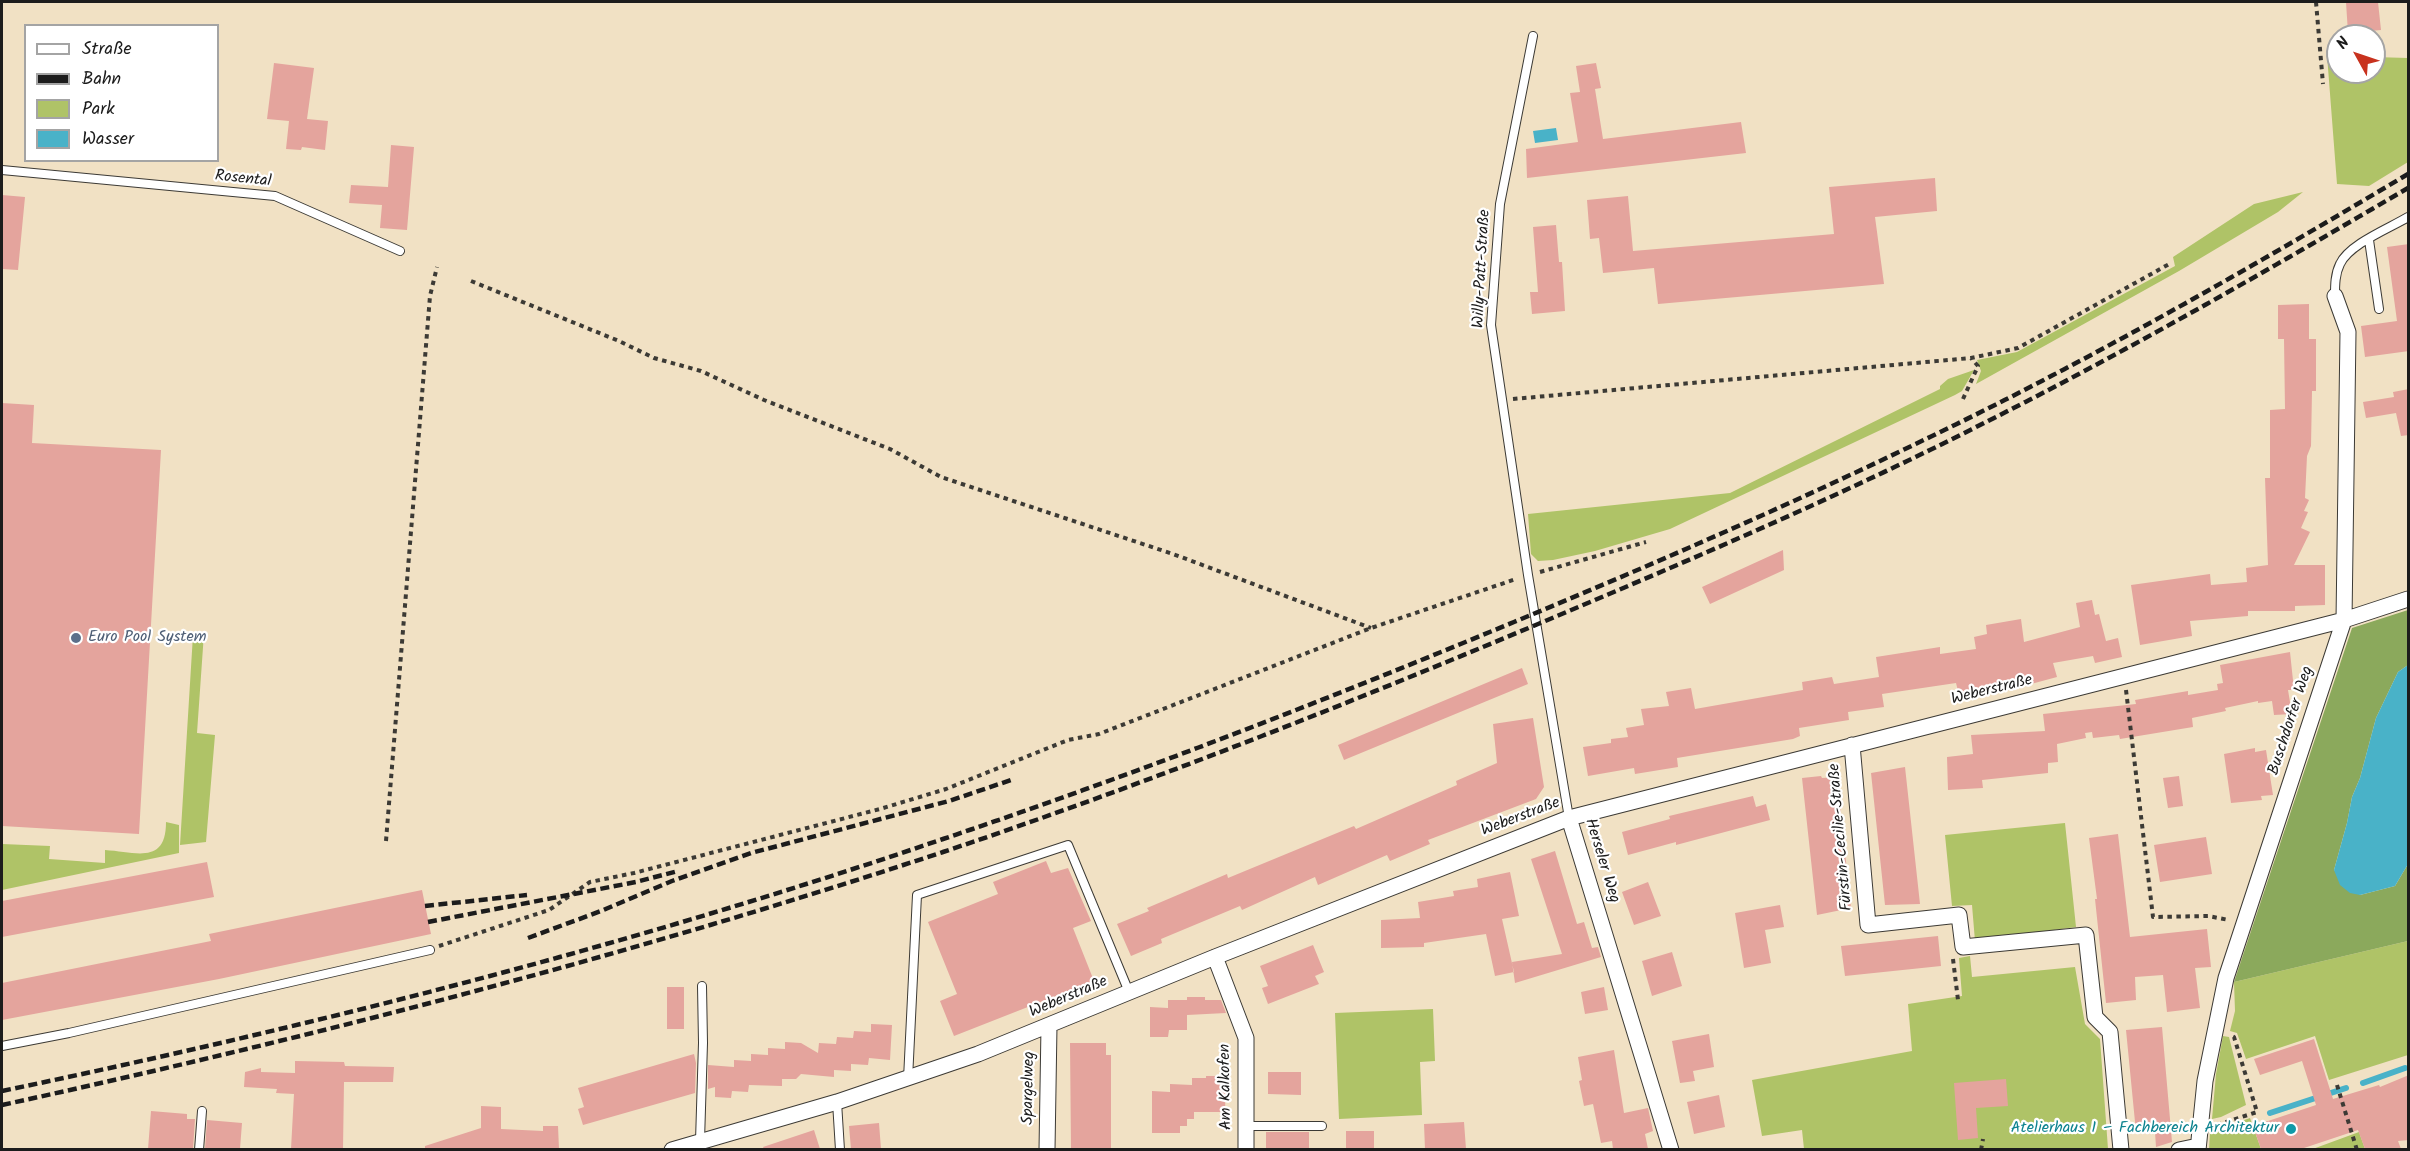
<!DOCTYPE html>
<html>
<head>
<meta charset="utf-8">
<style>
	body { margin:0 }
	#map { position:relative; width:2410px; height:1151px; overflow:hidden; background:#f1e1c4; font-family:Kalam,sans-serif }
	canvas { display:block }
	.frame { position:absolute; inset:0; border:3px solid #1c1c1c; pointer-events:none }
	.legend { position:absolute; left:24px; top:24px; width:195px; height:138px; box-sizing:border-box; background:#fff; border:2px solid #a4a4a4; margin:0; padding:8px 10px; list-style:none; font-size:18px; color:#1c1c1c }
	.legend li { display:flex; align-items:center; gap:12px; height:30px }
	.legend b { width:30px; border:2px solid #a4a4a4 }
	.north { position:absolute; left:2326px; top:24px; width:60px; height:60px; box-sizing:border-box; background:#fff; border:2px solid #a4a4a4; border-radius:50%; rotate:310deg; font-size:16px; font-weight:700; line-height:24px; text-align:center; color:#1c1c1c }
	.north::after { content:''; display:block; margin:auto; width:21px; height:27px; background:#c8321e; clip-path:polygon(50% 0,100% 100%,50% 72%,0 100%) }
</style>
</head>
<body>
<div id="map">
<canvas width="2410" height="1151"></canvas>
<div class="frame"></div>
<ul class="legend">
<li><b style="height:8px;background:#fff"></b>Straße</li>
<li><b style="height:8px;background:#1c1c1c"></b>Bahn</li>
<li><b style="height:16px;background:#afc367"></b>Park</li>
<li><b style="height:16px;background:#49b2c8"></b>Wasser</li>
</ul>
<div class="north">N</div>
</div>
<script>
const ctx = document.querySelector('canvas').getContext('2d');
ctx.lineJoin = 'round';
function paint(path, color) { ctx.fillStyle = color; ctx.fill(path, 'evenodd'); }
function trace(path, color, width, dash) { ctx.strokeStyle = color; ctx.lineWidth = width; ctx.lineCap = dash ? 'butt' : 'round'; ctx.setLineDash(dash || []); ctx.stroke(path); }
function write(font, color, halo, rows, align = 'center') {
  ctx.font = font + ' Kalam,sans-serif'; ctx.lineWidth = 4.5; ctx.setLineDash([]); ctx.textBaseline = 'middle'; ctx.strokeStyle = halo; ctx.fillStyle = color; for (const [text, x, y, turn = 0] of rows) {
    ctx.save(); ctx.translate(x, y); ctx.rotate((+turn || 0) * Math.PI / 180); ctx.textAlign = isNaN(turn) ? turn : align; if (halo) ctx.strokeText(text, 0, 0); ctx.fillText(text, 0, 0); ctx.restore();
  }
}
const green = new Path2D(`
	M2327,55L2338,56V72H2374V57L2408,58V162L2369,186L2337,184Z
	M2303,192L2278,212L2179,271L1976,384L1981,371L1977,360L2017,352L2175,266L2173,257L2254,204Z
	M1974,370L1962,391L1955,395L1670,529L1595,551L1553,560L1538,561L1531,554L1528,514L1730,493L1940,389V386L1948,379Z
	M204,633L197,733L215,735L206,842L180,845L193,635Z
	M166,822L179,825V853L2,890V844L50,846L49,859L105,863V850C136,852 166,865 166,822Z
	M2065,823L2076,927L1975,941L1972,905L1952,906L1945,835Z
	M2408,941V1055L2329,1080L2315,1036L2246,1059L2237,1033L2230,1031L2235,1011L2234,982Z
	M1970,956L1972,977L2075,967L2085,1024L2100,1039L2108,1149H1804L1802,1130L1762,1136L1752,1080L1912,1051L1908,1004L1962,996L1959,958Z
	M1433,1009L1435,1061L1420,1062L1422,1115L1339,1119L1335,1013Z
	M2223,1036L2229,1037L2246,1105L2221,1117L2212,1119L2216,1074Z
	M2250,1118L2261,1149L2209,1150L2210,1132Z
	M2359,1132L2365,1149L2310,1150Z`);
const forest = new Path2D(`
	M2408,610V665L2398,672L2376,718L2360,778L2352,797L2347,823L2334,870L2360,895L2395,886L2408,864V941L2234,982L2352,628Z`);
const water = new Path2D(`
	M1556,128L1558,140L1535,143L1533,131Z
	M2408,665V864L2395,886L2360,895L2350,893L2340,885L2334,870L2347,823L2352,797L2360,778L2376,718L2398,672Z`);
const stream = new Path2D(`
	M2363,1083L2405,1068
	M2270,1113L2346,1088`);
const building = new Path2D(`
	M2346,2H2378L2381,30L2348,33Z
	M274,63L314,68L307,119L328,121L325,150L302,147L301,150L286,149L289,121L267,119Z
	M1596,63L1601,88L1595,89L1603,139L1741,122L1746,153L1527,178L1526,149L1578,142L1570,93L1580,92L1576,66Z
	M391,145L414,147L407,230L380,228L382,205L349,203L351,185L388,187Z
	M1935,178L1937,211L1875,217L1884,284L1658,304L1654,268L1603,273L1599,238L1590,239L1587,200L1628,196L1633,251L1834,234L1829,187Z
	M2,195L25,197L18,270L2,269Z
	M1556,225L1559,262H1562L1565,311L1532,314L1530,292H1538L1533,227Z
	M2409,244V351L2365,357L2361,326L2397,321L2387,247Z
	M2309,304V339H2316V391H2312L2311,446L2307,456L2305,498L2309,500L2304,511L2308,512L2301,528L2310,532L2294,565H2325V605L2295,606V611H2248V616L2190,621L2192,636L2140,645L2131,585L2210,574L2211,585L2247,582L2246,568L2268,565L2265,478H2270V410L2285,409L2284,339H2278V305Z
	M2409,389V435L2401,436L2396,413L2366,418L2363,402L2394,397L2393,392Z
	M2,403L34,405L32,443L161,450L139,834L2,826Z
	M1783,550L1784,570L1710,604L1702,587Z
	M2092,600L2095,615L2099,614L2106,641L2118,638L2122,657L2095,663L2093,656L2053,663L2057,677L2005,691L2004,689L1960,699L1956,683L1882,694L1884,707L1848,712L1849,720L1799,728L1800,736L1793,739L1677,758L1678,767L1635,774L1634,768L1588,776L1583,747L1611,743V739L1628,737L1626,728L1644,725L1641,709L1669,706L1666,692L1691,688L1695,709L1803,690L1802,682L1832,677L1834,684L1879,677L1876,657L1940,647V654L1976,649L1974,637L1987,634L1986,625L2021,619L2024,642L2080,627L2076,603Z
	M2290,652L2294,690H2288L2292,714L2274,715L2272,701L2258,703V701L2225,708L2226,711L2192,718L2193,727L2120,739L2119,735L2093,738L2092,732L2085,733L2086,738L2057,744L2058,762L2048,763V773L1982,780L1983,788L1948,790L1947,757L1973,754L1971,735L2045,731L2043,714L2136,704L2135,700L2188,691V695L2218,690L2217,684L2223,683L2220,665Z
	M1522,668L1528,684L1344,760L1338,745Z
	M1533,718L1544,787L1536,799L1428,840L1430,844L1390,861L1387,855L1318,885L1315,877L1242,910L1240,906L1161,939L1162,943L1131,956L1117,924L1149,911L1147,908L1227,874L1228,878L1354,826L1356,829L1457,785L1456,781L1497,763L1493,724Z
	M2255,748V752L2266,750L2273,795L2261,796L2262,800L2231,803L2224,754Z
	M1905,767L1920,904L1885,905L1871,773Z
	M1821,776L1822,778L1837,777L1851,908L1817,915L1802,778Z
	M2179,776L2183,806L2168,808L2163,778Z
	M1753,796L1756,807L1766,804L1770,820L1676,845V842L1628,855L1622,832L1670,819L1669,816Z
	M2118,834L2130,937L2207,929L2211,967L2195,968L2200,1008L2167,1012L2163,975L2135,977L2136,1000L2106,1003L2095,899H2097L2089,838Z
	M2206,837L2212,874L2160,882L2154,845Z
	M1555,851L1577,924L1584,922L1592,948L1598,947L1601,957L1515,983L1512,962L1562,954L1531,859Z
	M1046,861L1051,873L1068,868L1091,921L1073,928L1094,981L954,1036L940,1001L957,994L928,922L998,894L993,882Z
	M207,862L214,897L2,937V901Z
	M1510,872L1519,916L1502,919L1514,972L1495,976L1486,934L1424,943V947L1381,948V920L1420,918L1418,902L1454,896L1453,891L1478,887L1477,879Z
	M1648,882L1661,916L1634,925L1622,892Z
	M422,890L431,934L219,979L2,1020V983L211,941L209,934Z
	M1780,905L1784,927L1765,930L1771,963L1744,968L1735,913Z
	M1938,936L1941,966L1845,976L1841,946Z
	M1313,945L1324,972L1315,976L1319,984L1268,1004L1262,988L1268,986L1260,966Z
	M1672,952L1682,986L1652,996L1642,961Z
	M667,987H684V1029H667Z
	M1604,987L1608,1010L1585,1014L1581,992Z
	M1187,997H1205V1000H1221L1226,1013L1187,1015V1030H1169L1168,1037H1150V1007L1168,1008V1000H1187Z
	M871,1024L892,1025L890,1060L869,1058L868,1065L851,1064V1071L834,1070V1077L801,1074L796,1079H782V1086L749,1085L748,1092L732,1091L731,1098L715,1097V1087L708,1089V1065L734,1067V1060L751,1061V1054L768,1055V1048L785,1049V1042L801,1043L818,1053L819,1043L836,1044L837,1037L853,1038L854,1031L871,1032Z
	M2162,1027L2172,1142L2156,1147L2155,1132H2136L2126,1030Z
	M1709,1034L1714,1067L1693,1071L1695,1081L1680,1083L1672,1041Z
	M2314,1039L2333,1099L2379,1085L2380,1087L2409,1075V1140L2398,1141L2401,1149H2365L2358,1130L2301,1149H2261L2253,1126L2316,1105L2302,1061L2260,1075L2254,1059Z
	M1070,1043H1106V1055H1111V1149H1071Z
	M1614,1050L1624,1113L1648,1108L1653,1131L1645,1134L1648,1149H1613L1612,1141L1601,1143L1593,1104L1584,1106L1579,1081L1582,1080L1578,1057Z
	M694,1054L696,1063L695,1093L583,1125L578,1109L584,1107L578,1088Z
	M295,1061L344,1062L345,1066L394,1067L393,1082H344L343,1149H291L294,1094L276,1093L277,1089L244,1087L245,1072L261,1068V1072L295,1073Z
	M1268,1072H1301V1095L1268,1094Z
	M1206,1076H1226L1225,1112H1194V1119H1187V1126H1180V1133H1152V1091L1170,1092V1084L1192,1085V1078H1206Z
	M2006,1079L2008,1106L1976,1108L1978,1138L1958,1140L1954,1083Z
	M1719,1095L1725,1127L1694,1134L1687,1102Z
	M481,1106L501,1107V1129L543,1131V1126H558L559,1149H425V1146L481,1128Z
	M151,1111L187,1114V1119H195L193,1149H148Z
	M207,1120L242,1123L240,1149H205Z
	M1464,1122L1466,1149H1425L1424,1124Z
	M879,1123L881,1149H851L849,1126Z
	M814,1130L820,1149H764L763,1147Z
	M1346,1131H1374V1149H1346Z
	M1266,1132H1309V1149H1266Z`);
const path = new Path2D(`
	M2316,2L2323,84
	M471,281L619,341L654,358L701,371L764,400L890,449L941,477L1173,554L1371,628
	M1513,399L1971,358L2018,348L2171,263
	M1963,399L1978,366L1971,358
	M1540,572L1646,542
	M2126,690L2153,917L2208,916L2229,920
	M386,841L430,296L437,267
	M439,946L549,910L590,882L634,873L880,809L946,789L1068,740L1099,734L1371,628L1516,579
	M1953,959L1958,1000
	M2337,1085L2357,1150
	M2217,1125L2257,1112L2234,1037L2230,1035
	M1981,1150L1983,1139`);
const service = new Path2D(`
	M1533,36L1500,204L1491,325L1528,575L1569,818
	M2,170L275,196L400,251
	M2369,240L2379,309
	M2335,296C2335,285 2335,274 2340,264C2349,244 2390,228 2408,217
	M2,1046L69,1033L430,950
	M908,1079L917,895L1068,845L1129,992
	M837,1102L840,1150
	M1247,1126H1322
	M700,1141L703,1043L702,986
	M199,1150L202,1111`);
const minor = new Path2D(`
	M1852,745L1868,925L1959,915L1963,947L2086,935L2095,1017L2110,1032L2121,1150
	M1569,818L1671,1150
	M1215,957L1246,1038V1150
	M672,1150L837,1102L978,1054L1215,957L1569,818L2344,620L2408,599
	M1047,1150L1049,1026
	M2179,1150L2198,1146
	M2198,1150L2205,1081L2226,978L2344,620L2348,332L2335,296`);
const rail = new Path2D(`
	M425,906L527,895
	M428,922L636,882L678,871
	M528,938L601,911L672,881L751,853L949,801L1014,779
	M2,1091C319,1025 636,944 943,839C1136,774 1326,700 1514,622C1654,564 1794,503 1930,437C2094,358 2252,267 2408,174
	M2,1105C319,1036 635,954 943,852C1149,783 1350,703 1550,619C1697,557 1845,494 1988,421C2131,349 2270,269 2408,188`);
const markers = [
	[76,638,6,"#5c6f8a"],
	[2291,1129,6,"#0f9aa8"]
];
const streetNames = [
	["Rosental",243,180,6],
	["Willy-Patt-Straße",1483,269,-87],
	["Weberstraße",1992,691,-14],
	["Buschdorfer Weg",2292,721,-72],
	["Weberstraße",1521,818,-21],
	["Fürstin-Cecilie-Straße",1842,837,-95],
	["Herseler Weg",1601,861,73],
	["Weberstraße",1069,998,-23],
	["Am Kalkofen",1227,1087,-91],
	["Spargelweg",1030,1088,-89]
];
const serviceNames = [
	["Euro Pool System",88,638]
];
const cultureNames = [
	["Atelierhaus 1 – Fachbereich Architektur",2279,1129]
];
paint(green, '#afc367');
paint(forest, '#8ba95c');
paint(water, '#49b2c8');
trace(stream, '#49b2c8', 6);
paint(building, '#e4a49d');
trace(service, '#3c3a35', 10);
trace(minor, '#3c3a35', 17);
trace(path, '#3c3a35', 4, [4.5, 4.5]);
trace(service, '#fff', 8);
trace(minor, '#fff', 15);
trace(rail, '#1c1c1c', 4.5, [9, 4.5]);
for (const [x, y, r, color] of markers) { const dot = new Path2D(); dot.arc(x, y, r, 0, 2 * Math.PI); ctx.fillStyle = color; ctx.fill(dot); trace(dot, '#fff', 2); }
write('16px', '#1c1c1c', '#fff', streetNames);
write('16px', '#4e5e75', '#fff', serviceNames, 'left');
write('16px', '#0d838f', '#fff', cultureNames, 'right');
</script>
</body>
</html>
